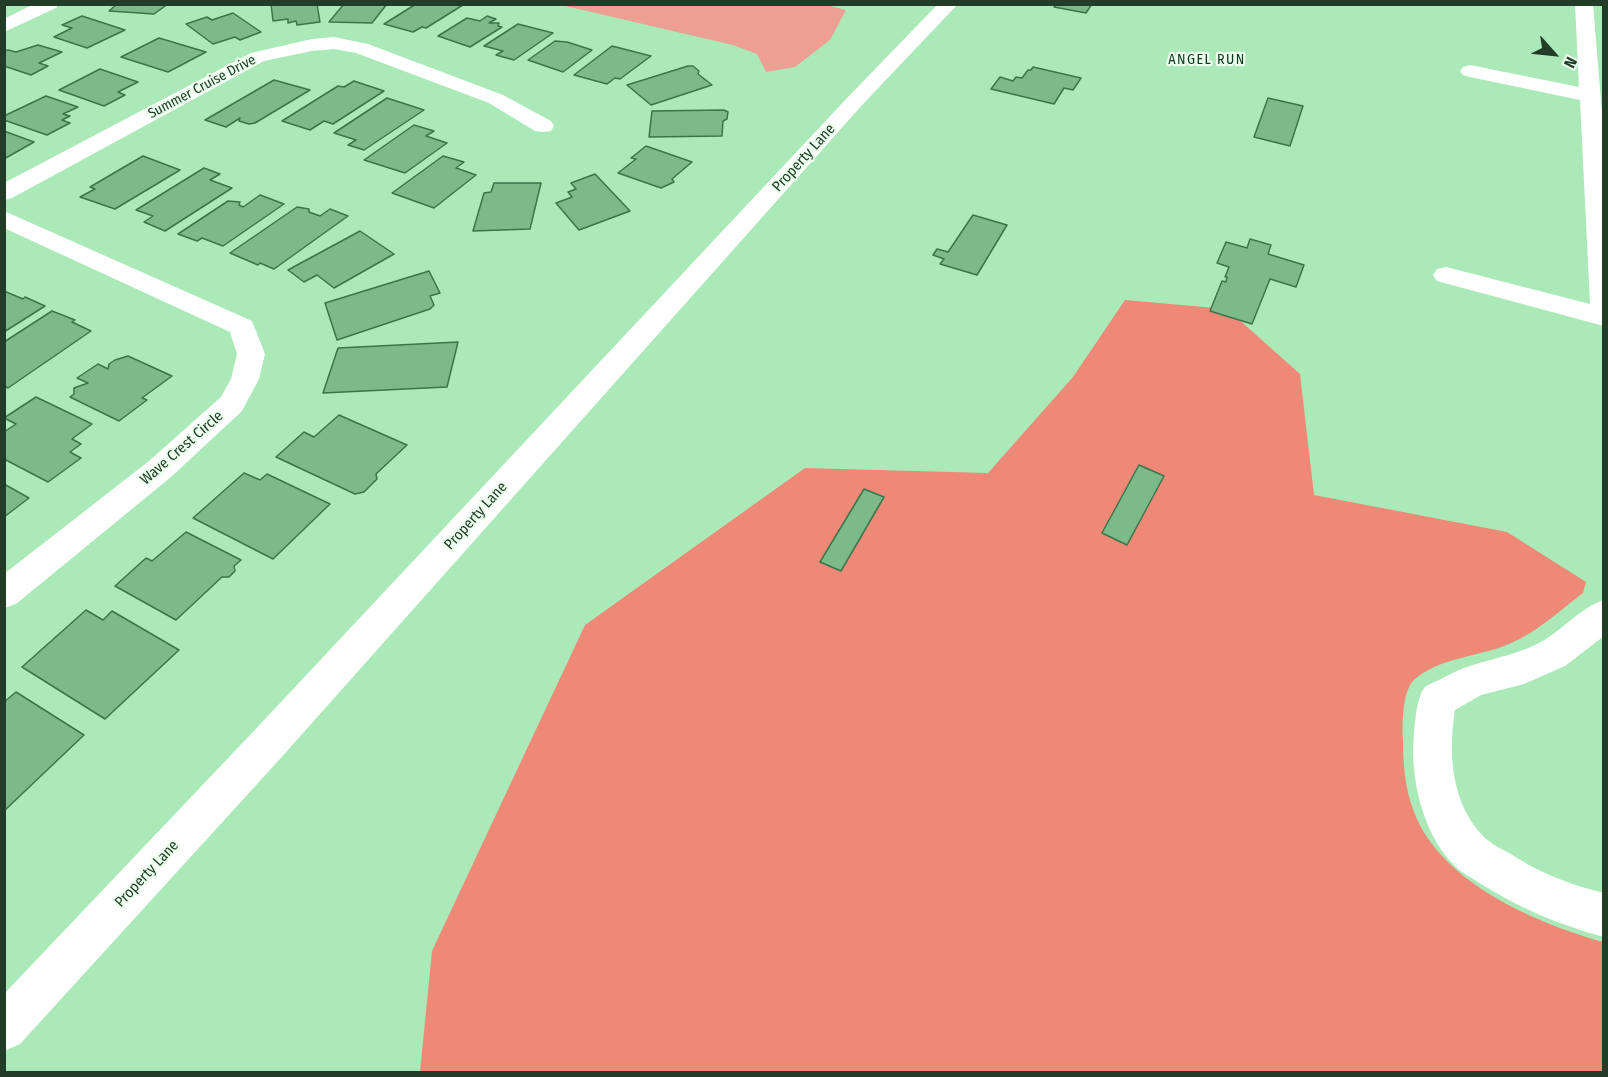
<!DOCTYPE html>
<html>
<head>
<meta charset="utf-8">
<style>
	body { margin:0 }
	#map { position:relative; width:1608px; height:1077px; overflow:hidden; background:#abeab8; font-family:"Fira Sans Condensed",sans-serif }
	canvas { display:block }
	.frame { position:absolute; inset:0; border:6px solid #223c28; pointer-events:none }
	.north { position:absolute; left:1524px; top:24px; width:60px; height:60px; -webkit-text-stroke:4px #ecffef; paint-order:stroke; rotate:117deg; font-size:16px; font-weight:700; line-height:24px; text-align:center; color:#223c28 }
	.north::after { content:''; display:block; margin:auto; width:21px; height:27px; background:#223c28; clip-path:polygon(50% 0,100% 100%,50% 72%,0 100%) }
</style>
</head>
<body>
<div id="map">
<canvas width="1608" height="1077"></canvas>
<div class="frame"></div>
<div class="north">N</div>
</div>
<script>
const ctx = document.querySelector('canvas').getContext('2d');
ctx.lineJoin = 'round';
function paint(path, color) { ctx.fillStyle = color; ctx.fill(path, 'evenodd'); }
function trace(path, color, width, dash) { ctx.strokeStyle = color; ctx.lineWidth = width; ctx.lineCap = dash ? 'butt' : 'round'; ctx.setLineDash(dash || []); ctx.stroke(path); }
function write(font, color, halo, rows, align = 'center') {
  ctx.font = font + ' "Fira Sans Condensed",sans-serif'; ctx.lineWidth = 4.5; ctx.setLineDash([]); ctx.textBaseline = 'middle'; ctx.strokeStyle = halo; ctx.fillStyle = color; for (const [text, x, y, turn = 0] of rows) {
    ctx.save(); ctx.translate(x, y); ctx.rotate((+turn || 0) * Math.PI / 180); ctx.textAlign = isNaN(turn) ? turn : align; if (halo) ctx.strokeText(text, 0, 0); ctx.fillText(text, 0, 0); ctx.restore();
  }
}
const green = new Path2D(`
	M827,5L846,10L830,40L795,67L766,72L757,54L733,45L561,5Z`);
const forest = new Path2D(`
	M1125,300L1227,309L1300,374L1314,495L1507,532L1586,582L1583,593C1558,612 1534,635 1504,646C1475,657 1440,658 1415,679C1402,690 1402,724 1403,740C1403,764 1405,789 1414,812C1441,883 1536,923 1603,942V1072H420L432,951L585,625L805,468L988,473L1073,377Z`);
const building = new Path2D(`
	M117,4H168L154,14L109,11Z
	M271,4H317L320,22L297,25L296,21L288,23V19L273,21Z
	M344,4H387L372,23L329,22Z
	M416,4H462L463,5L426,28L422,27L413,32L384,24Z
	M1056,4H1092L1086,13L1054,7Z
	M233,13L261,32L240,40L235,37L213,44L186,24L207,17L212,20Z
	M82,16L125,30L87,48L54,37L72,28L62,25Z
	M487,16L496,19L489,23H499L498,26L502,27L470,47L438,36L467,18L480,21Z
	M518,24L553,33L514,60L496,55L503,51L484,46Z
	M159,38L206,52L168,72L121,57Z
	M555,41L567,42L592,50L563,72L528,60Z
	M38,45L62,52L39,63L48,66L31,75L4,66V51L8,50L16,52Z
	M612,46L651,56L620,79L615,78L607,84L574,75Z
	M688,66H693L699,71L698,74L712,85L651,105L627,85Z
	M1033,67L1081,78L1073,90L1064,88L1054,104L991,89L1000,77L1013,81L1016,77L1022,78L1028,70H1031Z
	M100,69L138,82L118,92L125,95L104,106L59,90Z
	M274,80L310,90L255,123L249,124L239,121L240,118L226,127L205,120Z
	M354,81L384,91L333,124L324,121L310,130L282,121L338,86L344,87Z
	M46,96L78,107L63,114L70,116L62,120L70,123L47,135L4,120V116Z
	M387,98L424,110L364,150L348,145L356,140L334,133Z
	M1268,98L1303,106L1290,146L1254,137Z
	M724,110L728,112L727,119L723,121L722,136L649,137L652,111Z
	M414,125L434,131L426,136L447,143L405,173L364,160Z
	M4,131L34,142L4,159Z
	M646,146L692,162L672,179L674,182L661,188L618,173L636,159L631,158Z
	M143,156L180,170L115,209L80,197L95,189L90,187Z
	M443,156L464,162L456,168L476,175L434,208L392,193Z
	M204,168L220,174L210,180L232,188L165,231L144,222L153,216L136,210Z
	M595,174L630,211L579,230L556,203L572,197L568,192L576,189L571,183Z
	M494,183H541L530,229L473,231L484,193L491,192Z
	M260,195L284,204L223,246L202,238L197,241L178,234L228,201L240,202L239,205L243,207Z
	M297,207L309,209V212L320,216L330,209L348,216L274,269L260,263L258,265L230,253Z
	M973,215L1007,225L977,275L940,264L944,259L933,255L937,249L948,252Z
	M360,231L394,254L334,288L317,275L304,282L288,270Z
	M1250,239L1271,245L1268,254L1304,265L1296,287L1270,279L1252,324L1210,311L1222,281L1226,282L1227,277H1225L1229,267L1217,263L1226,242L1247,248Z
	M429,271L440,293L430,296L434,305L430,309L337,340L325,303Z
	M4,291L23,299L25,297L45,306L4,332Z
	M52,311L75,320L72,322L91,331L8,388L4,386V342Z
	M458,342L447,387L323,393L338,348Z
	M128,356L172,376L142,398L147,400L119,421L70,397L74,394V388L88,383L77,378L98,364L108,369L109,364L115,360Z
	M36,397L92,424L72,439L81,444L70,452L81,458L48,482L4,459V432L16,424L4,418Z
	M339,415L407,445L376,474L377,479L364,492L355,494L276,457L304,432L314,437Z
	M1139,465L1164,476L1127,545L1102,533Z
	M244,473L260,480L267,474L330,504L273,559L193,518Z
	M4,484L29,498L4,517Z
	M864,489L884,497L841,571L820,562Z
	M186,532L241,560L234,566L235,571L229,577H222L176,620L115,586L146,558L152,561Z
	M86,610L103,620L112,611L179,650L105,719L22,667Z
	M16,692L84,735L4,811V702Z`);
const minor = new Path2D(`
	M34,4H59L56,8L4,32V19Z
	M938,4H958L863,104L279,760L20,1044L4,1051V994L251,734L849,96Z
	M1575,4H1593L1604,137V326L1437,281L1433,275L1437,269L1446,267L1590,304L1580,100L1470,77L1463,75L1460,71L1463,67L1470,65L1579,87Z
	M334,37L368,44L503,95L551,121L554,126L551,131L543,132L535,131L489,103L356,53L334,49L312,51L264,61L12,198L4,200V183L251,53L312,39Z
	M4,211L252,321L265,354L259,379L242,411L171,477L16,604L4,608V574L149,461L221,397L231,379L237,354L230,332L4,228Z
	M1604,600V636L1565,666L1524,684L1481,695L1455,710C1448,754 1451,802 1483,836C1492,845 1504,850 1514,856C1542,874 1571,885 1604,893V937C1559,925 1517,907 1478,882C1471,877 1462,873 1456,867C1426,839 1413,789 1413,749C1414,735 1415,698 1425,687C1429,684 1437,681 1441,679C1474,660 1503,660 1535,645C1560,634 1577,609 1604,600Z`);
const farNeighbourhoodnames = [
	["ANGEL RUN",1207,60]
];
const farStreetnames = [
	["Summer Cruise Drive",202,87,-28]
];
const streetNames = [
	["Property Lane",804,158,-48],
	["Wave Crest Circle",182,448,-41],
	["Property Lane",476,516,-48],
	["Property Lane",147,874,-47]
];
paint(green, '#ec9f92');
paint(forest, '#e87');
paint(building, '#7cba8a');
trace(building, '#397649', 1.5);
paint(minor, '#fff');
ctx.letterSpacing = '1.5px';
write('14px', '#093a1a', '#ecffef', farNeighbourhoodnames);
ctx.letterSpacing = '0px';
write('14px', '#223c28', '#ecffef', farStreetnames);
write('15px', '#223c28', '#ecffef', streetNames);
</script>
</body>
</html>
